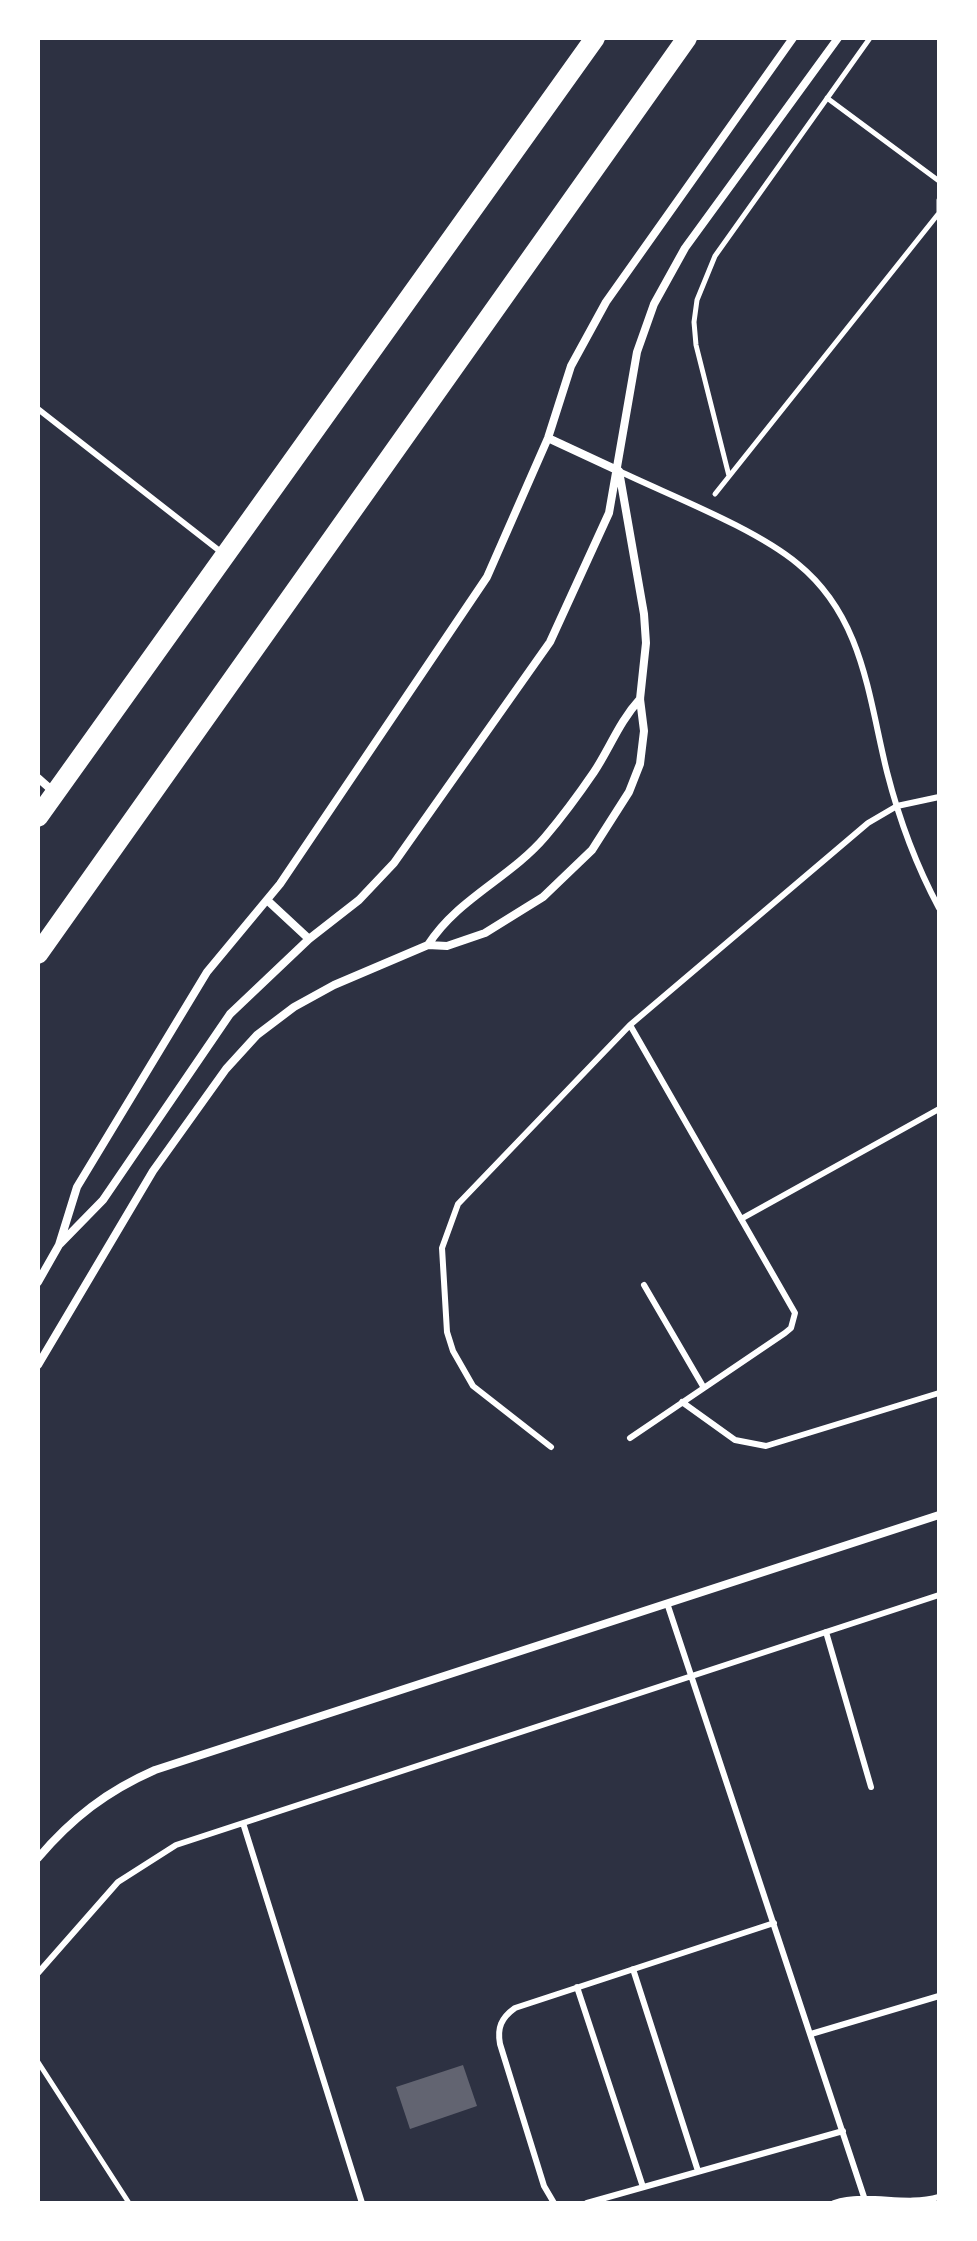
<!DOCTYPE html>
<html>
<head>
<meta charset="utf-8">
<style>
	body { margin:0 }
	#map { position:relative; width:977px; height:2241px; overflow:hidden; background:#2d3142; font-family:Signika,sans-serif }
	canvas { display:block }
	.frame { position:absolute; inset:0; border:40px solid #fff; pointer-events:none }
</style>
</head>
<body>
<div id="map">
<canvas width="977" height="2241"></canvas>
<div class="frame"></div>
</div>
<script>
const ctx = document.querySelector('canvas').getContext('2d');
ctx.lineJoin = 'round';
function paint(path, color) { ctx.fillStyle = color; ctx.fill(path, 'evenodd'); }
function trace(path, color, width, dash) { ctx.strokeStyle = color; ctx.lineWidth = width; ctx.lineCap = dash ? 'butt' : 'round'; ctx.setLineDash(dash || []); ctx.stroke(path); }
const building = new Path2D(`
	M463,2065L477,2106L410,2129L396,2087Z`);
const path = new Path2D(`
	M827,98L939,181
	M939,200V213
	M729,476L696,345L694,322L697,300L715,256L870,38
	M715,494L939,213
	M38,2062L129,2203`);
const service = new Path2D(`
	M38,409L221,552
	M619,471C671,496 755,528 798,564C863,617 868,695 887,772C899,819 916,865 939,908
	M630,1025L795,1313L791,1328L785,1333L630,1438
	M741,1219L939,1109
	M644,1285L704,1388
	M682,1402L735,1440L766,1446L939,1393
	M551,1447L473,1386L453,1351L447,1332L442,1248L458,1204L630,1025L868,823L897,806L939,797
	M667,1603L866,2203
	M826,1632L871,1787
	M243,1823L362,2203
	M633,1969L698,2171
	M38,1973L118,1882L176,1845L939,1595
	M577,1987L643,2187
	M811,2034L939,1996
	M554,2203L544,2186L500,2044C497,2028 501,2018 515,2008L774,1923
	M587,2203L843,2131
	M834,2203C870,2192 903,2207 939,2197`);
const minor = new Path2D(`
	M38,778L55,793
	M267,900L309,939
	M428,945C457,899 510,878 545,837C562,817 579,794 594,772C610,748 619,722 640,699
	M60,1244L103,1200L230,1014L309,939L359,900L394,863L550,642L609,513L637,352L654,304L685,248L838,38
	M38,1282L59,1245L77,1187L207,972L280,884L487,577L548,438L571,366L606,302L793,38
	M38,1365L153,1171L226,1069L257,1035L294,1007L334,985L428,945L447,946L485,933L543,897L592,850L629,792L640,764L644,731L640,699L646,643L644,614L619,471L548,438
	M38,1858C72,1818 107,1791 155,1770L939,1515`);
const primary = new Path2D(`
	M38,817L595,38
	M38,954L687,38`);
paint(building, '#626471');
trace(path, '#fff', 5);
trace(service, '#fff', 6);
trace(minor, '#fff', 8);
trace(primary, '#fff', 20);
</script>
</body>
</html>
